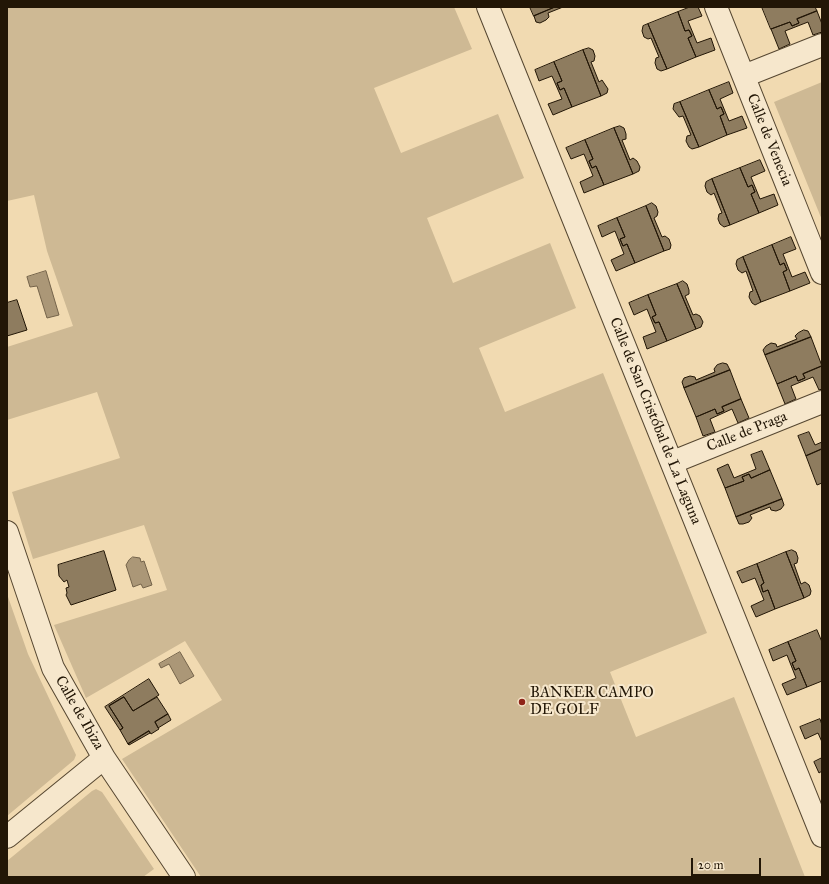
<!DOCTYPE html>
<html>
<head>
<meta charset="utf-8">
<style>
	body { margin:0 }
	#map { position:relative; width:829px; height:884px; overflow:hidden; background:#f1dab1; font-family:"IM FELL Great Primer",serif }
	canvas { display:block }
	.frame { position:absolute; inset:0; border:8px solid #221606; pointer-events:none }
	.scale { position:absolute; left:691px; top:858px; width:70px; height:18px; box-sizing:border-box; border:2px solid #221606; border-top:0; padding-left:5px; font-size:12px; line-height:14px; white-space:nowrap; color:#221606; -webkit-text-stroke:3px #f6e7cc; paint-order:stroke }
</style>
</head>
<body>
<div id="map">
<canvas width="829" height="884"></canvas>
<div class="frame"></div>
<div class="scale">20 m</div>
</div>
<script>
const ctx = document.querySelector('canvas').getContext('2d');
ctx.lineJoin = 'round';
function paint(path, color) { ctx.fillStyle = color; ctx.fill(path, 'evenodd'); }
function trace(path, color, width, dash) { ctx.strokeStyle = color; ctx.lineWidth = width; ctx.lineCap = dash ? 'butt' : 'round'; ctx.setLineDash(dash || []); ctx.stroke(path); }
function write(font, color, halo, rows, align = 'center') {
  ctx.font = font + ' "IM FELL Great Primer",serif'; ctx.lineWidth = 4; ctx.setLineDash([]); ctx.textBaseline = 'middle'; ctx.strokeStyle = halo; ctx.fillStyle = color; for (const [text, x, y, turn = 0] of rows) {
    ctx.save(); ctx.translate(x, y); ctx.rotate((+turn || 0) * Math.PI / 180); ctx.textAlign = isNaN(turn) ? turn : align; if (halo) ctx.strokeText(text, 0, 0); ctx.fillText(text, 0, 0); ctx.restore();
  }
}
const green = new Path2D(`
	M7,7H454L472,49L374,88L401,153L498,114L524,178L427,218L453,283L550,243L576,308L479,348L505,412L603,373L707,633L610,672L636,737L734,697L805,877H201L122,759L222,700L185,641L86,698L54,625L167,590L144,525L33,559L12,492L120,458L97,392L7,420V347L73,326L47,251L34,195L7,201Z
	M822,82V220L774,102Z
	M7,594L28,654L76,755L74,760L7,816Z
	M96,789L102,792L154,869L143,877H7V861L92,791Z`);
const water = new Path2D(`
	M46,271L59,315L47,318L37,286L30,287L27,277Z
	M133,557L140,558L141,562L144,561L152,585L143,588L141,584L133,587L126,565L129,560Z
	M180,652L194,676L180,684L169,664L161,668L159,664Z`);
const building = new Path2D(`
	M530,7H555L534,16Z
	M555,7H563L548,13L549,17L546,20L540,23L536,22L534,16Z
	M690,7H698L702,16L688,21L697,43L711,38L715,50L696,57L688,38L692,36L689,30L685,31L678,12Z
	M762,7H815L817,11L797,19L799,23L792,26L790,22L771,29Z
	M817,11L822,24V32L813,35L808,22L785,31L790,44L779,49L771,29L790,22L792,26L799,23L797,19Z
	M678,12L685,31L689,30L692,36L688,38L696,57L667,69L648,24Z
	M648,24L667,69L661,71L657,69L655,63L656,58L659,57L651,38L648,39L644,37L642,31L643,26Z
	M589,48L593,50L595,56L594,61L591,62L599,82L602,80L608,89L607,93L601,96L583,50Z
	M583,50L601,96L572,107L564,88L560,90L557,83L562,81L554,62Z
	M554,62L562,81L557,83L560,90L564,88L572,107L553,115L548,104L562,99L552,76L539,81L535,70Z
	M729,82L733,93L720,99L729,121L742,116L747,128L727,135L720,116L724,114L721,107L717,109L709,90Z
	M709,90L717,109L721,107L724,114L720,116L727,135L699,147L680,102Z
	M680,102L699,147L692,149L689,147L686,141L687,136L691,135L683,116L679,117L673,109L674,104Z
	M620,126L624,128L626,134V139L622,140L630,160L633,158L637,161L640,167L639,171L633,174L614,128Z
	M614,128L633,174L604,185L596,166L592,168L589,161L593,159L585,140Z
	M585,140L593,159L589,161L592,168L596,166L604,185L584,193L580,182L593,176L584,154L571,159L566,148Z
	M760,160L765,171L751,177L760,199L774,194L778,205L759,213L751,194L755,192L752,185L748,187L740,168Z
	M740,168L748,187L752,185L755,192L751,194L759,213L730,225L712,179Z
	M712,179L730,225L724,227L720,224L718,219L719,214L722,213L714,193L711,195L707,192L705,186L706,182Z
	M652,203L656,206L658,212L657,216L654,218L662,237L665,236L669,239L671,245L670,249L664,251L646,206Z
	M646,206L664,251L635,263L627,244L623,246L620,239L625,237L617,218Z
	M617,218L625,237L620,239L623,246L627,244L635,263L616,271L611,260L624,254L615,231L602,237L598,226Z
	M791,237L796,249L783,254L792,277L805,272L810,283L790,291L783,272L787,270L784,263L780,265L772,245Z
	M772,245L780,265L784,263L787,270L783,272L790,291L761,302L743,257Z
	M743,257L761,302L755,305L752,303L749,297L750,292L753,291L746,271L742,273L738,270L736,264L737,260Z
	M683,281L687,284L689,290V294L685,296L693,315L696,314L700,316L703,322L701,327L696,329L677,284Z
	M677,284L696,329L667,341L659,322L655,323L652,317L656,315L648,295Z
	M648,295L656,315L652,317L655,323L659,322L667,341L647,349L643,337L656,332L647,309L634,315L629,303Z
	M17,300L27,330L7,336V303Z
	M804,330L808,331L811,337L765,355L763,350L766,346L771,343L776,344L777,347L797,339L795,336L798,333Z
	M811,337L822,366L803,374L805,378L798,381L796,376L777,384L765,355Z
	M723,363L727,364L730,370L684,388L682,382L684,378L690,376L695,377L696,380L715,372L714,369L717,365Z
	M822,366V389L819,390L813,377L791,386L796,399L785,404L777,384L796,376L798,381L805,378L803,374Z
	M730,370L741,399L722,407L724,411L717,414L715,409L696,417L684,388Z
	M741,399L749,418L738,423L732,409L710,419L715,432L703,436L696,417L715,409L717,414L724,411L722,407Z
	M809,432L815,445L822,442V449L806,456L798,436Z
	M822,449V483L817,485L806,456Z
	M762,451L770,470L751,478L749,474L742,477L744,481L725,488L717,469L728,464L734,478L756,469L751,455Z
	M770,470L782,499L736,517L725,488L744,481L742,477L749,474L751,478Z
	M782,499L784,505L781,509L776,511L771,510L770,507L750,515L752,518L749,522L743,524H739L736,517Z
	M792,550L796,552L798,558L797,563L794,564L801,584L805,582L809,585L811,591L810,595L804,598L786,552Z
	M104,551L116,590L71,605L66,595L67,593L66,588L69,587L67,580L64,582L59,576L58,565Z
	M786,552L804,598L775,609L768,590L763,592L761,585L764,583L757,564Z
	M757,564L764,583L761,585L763,592L768,590L775,609L756,617L751,606L764,600L755,578L742,583L737,572Z
	M817,630L822,642V681L807,687L799,668L795,670L792,663L796,661L788,642Z
	M788,642L796,661L792,663L795,670L799,668L807,687L787,695L782,684L796,678L787,655L773,661L769,650Z
	M149,679L159,695L133,711L124,697L109,706L123,728L120,730L105,707Z
	M124,697L133,711L157,697L168,714L155,722L159,729L151,734L149,731L128,744L120,730L123,728L109,706Z
	M168,714L171,720L158,728L155,722Z
	M820,719L822,725V742L818,733L805,739L800,727Z
	M149,731L150,733L129,745L128,744Z
	M822,758V771L819,773L814,762Z`);
const minor = new Path2D(`
	M488,7L822,836
	M716,7L822,273
	M744,76L822,45
	M673,462L822,402
	M7,532L53,668L104,758L184,877
	M7,837L104,758`);
const markers = [
	[522,702,4,"#8f2418"]
];
const streetNames = [
	["Calle de Venecia",769,140,68],
	["Calle de San Cristóbal de La Laguna",655,421,68],
	["Calle de Praga",747,432,-22],
	["Calle de Ibiza",79,713,60]
];
const poiNames = [
	["BANKER CAMPO",530,693],
	["DE GOLF",530,710]
];
paint(green, '#ceb994');
paint(water, '#ab9777');
trace(water, '#74634a', 1);
paint(building, '#8e7c5f');
trace(building, '#221606', 1);
trace(minor, '#564731', 24);
trace(minor, '#f6e7cc', 22);
for (const [x, y, r, color] of markers) { const dot = new Path2D(); dot.arc(x, y, r, 0, 2 * Math.PI); ctx.fillStyle = color; ctx.fill(dot); trace(dot, '#f6e7cc', 1.5); }
write('15px', '#221606', '#f6e7cc', streetNames);
write('15px', '#221606', '#f6e7cc', poiNames, 'left');
</script>
</body>
</html>
